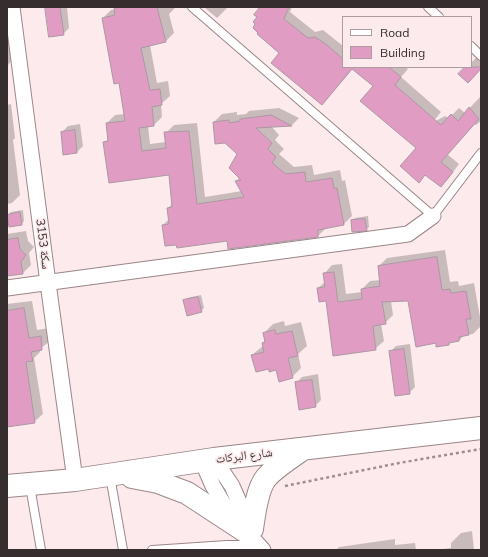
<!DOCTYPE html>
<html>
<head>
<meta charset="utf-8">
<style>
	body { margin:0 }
	#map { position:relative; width:488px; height:557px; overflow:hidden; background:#fceaec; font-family:Mulish,sans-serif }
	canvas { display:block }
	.frame { position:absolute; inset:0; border:8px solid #352d2e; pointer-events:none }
	.legend { position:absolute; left:342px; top:16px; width:130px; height:52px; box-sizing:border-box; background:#fceaec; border:1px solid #ac9ea0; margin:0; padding:5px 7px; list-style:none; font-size:12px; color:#352d2e }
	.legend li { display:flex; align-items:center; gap:8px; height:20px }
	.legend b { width:20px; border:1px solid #ac9ea0 }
</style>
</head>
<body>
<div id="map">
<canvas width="488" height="557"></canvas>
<div class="frame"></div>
<ul class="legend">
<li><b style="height:5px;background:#fff"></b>Road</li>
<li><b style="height:11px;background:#e09cc3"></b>Building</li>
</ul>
</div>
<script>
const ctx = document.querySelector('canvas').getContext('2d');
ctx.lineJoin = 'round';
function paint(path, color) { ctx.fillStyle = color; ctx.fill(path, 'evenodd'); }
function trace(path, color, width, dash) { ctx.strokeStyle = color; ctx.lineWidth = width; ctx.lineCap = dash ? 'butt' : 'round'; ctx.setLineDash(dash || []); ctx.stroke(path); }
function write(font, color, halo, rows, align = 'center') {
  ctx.font = font + ' Mulish,"Noto Naskh Arabic",sans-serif'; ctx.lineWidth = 3.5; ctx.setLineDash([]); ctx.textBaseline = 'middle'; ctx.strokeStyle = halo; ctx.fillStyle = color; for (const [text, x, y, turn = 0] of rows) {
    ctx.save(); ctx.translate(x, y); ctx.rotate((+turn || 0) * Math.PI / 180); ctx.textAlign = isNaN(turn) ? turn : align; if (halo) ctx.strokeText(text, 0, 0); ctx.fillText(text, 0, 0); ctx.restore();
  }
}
const shadow = new Path2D(`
	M47,7H67L69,28L63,34Z
	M120,7H176L169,14L174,33L166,41L150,45L157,83L168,81L170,96L161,104L162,117L154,125L148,126L150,144L166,142V133L174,125L197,123L205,197L242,191L236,181L240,177L238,154L214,122L222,114L237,112V115L246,114L249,111L279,108L299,118L292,125L271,126L279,135L275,140L284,149L279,154L294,167L312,165L314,175L340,170L342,181L345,180L352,216L344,224L326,228L318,236L228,240L163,225L169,219L168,208L173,203L170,174L105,142L109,138L107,123L115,115L125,114L120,82L103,18L111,10L118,9Z
	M204,7H228L217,18Z
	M261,7H292L290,12L315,32L323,30L343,46V67H405L408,69L401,77L441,112L432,123L445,116L449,118L459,108L465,113L481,96V121L476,125L474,124L447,154L459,164L448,179L441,186L426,174L419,181L417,148L374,86L353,68L322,104L281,53L258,17Z
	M7,24L14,58L7,66Z
	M480,54L481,55V68L468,67H471V63Z
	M11,104L15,138L13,140L20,195L12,203L7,204V105Z
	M80,124L83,146L77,152L64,153L62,132L68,126Z
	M23,210L24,221L22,224L8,215L11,212Z
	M368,216L369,227L366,230L352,221L355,218Z
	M26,231L28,241L34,247L29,253L31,265L23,273L7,275V234Z
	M445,250L450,282L458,281L459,286L474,283L481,323V326L473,334L464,335L459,341L451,342L449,344L437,342L408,300L391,301L393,315L385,323L381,324L384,341L375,349L327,300L318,288L325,282L324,274L332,265L342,264L346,294L362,292V289L370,281L381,280L379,266L387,258Z
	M201,295L204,308L201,311L184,301L187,298Z
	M32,301L37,330L49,328L50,341L40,349V352L34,358L43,414L34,422L7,426V304Z
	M284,321L285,326L301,322L307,346L298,354L301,368L292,377L277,369L269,368L252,355L264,345L263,343L265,340L264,333L273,324Z
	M410,344L415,387L409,393L390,352L396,346Z
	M318,374L321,400L315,406L296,383L302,377Z
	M472,531L474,550H435L451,548V543L461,533Z
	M395,539V545L415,543L416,550H336L339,547Z`);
const building = new Path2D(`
	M45,7H60L64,35L49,37Z
	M123,7H157L166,42L141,48L150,90L160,89L162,105L152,107L154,126L139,128L142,151L166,148L164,132L189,131L197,204L244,197L235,181L241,180L229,168L237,154L225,143L215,144L213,122L229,120V123L240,121V119L271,115L292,126L256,128L272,143L268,149L276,157L272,163L286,174L305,172L306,182L332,178L334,188H337L344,225L318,230V237L228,249L227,241L177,248L176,245L165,246L162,225L169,224L167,208L172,207L169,175L109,183L103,142L108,141L106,123L125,121L119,83L114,84L102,18L115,15L114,9Z
	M260,7H289L284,19L308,38L315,37L327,45L343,59V67H389L401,77L395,85L441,125L451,114L458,121L469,107L479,119L441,162L453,172L441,187L425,175L419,183L400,166L416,148L360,101L373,86L352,69L322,105L271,63L279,53L257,34L258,33L253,28L255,24L253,22L257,17L254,15Z
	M465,67H481V69L468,83L458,74Z
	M75,130L77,153L63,155L61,132Z
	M20,212L22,225L9,227L7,215Z
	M365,219L367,231L352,232L351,220Z
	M18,238L20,249L26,255L21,262L23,274L7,276V240Z
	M437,257L442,290L450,289L451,293L466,291L471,319H466L469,335L459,337V341L449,343V345L436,347V343L416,347L408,301L382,302L386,324L373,326L376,350L333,356L326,301L319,302L317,288L325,287L323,273L334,272L338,302L362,299L361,289L380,286L378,266Z
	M198,297L202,312L187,316L183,300Z
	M24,308L29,338L41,336L42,350L31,352L33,361L26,362L35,423L7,427V311Z
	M275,330L276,334L292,331L298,356L288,358L293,378L279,382L276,370L269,372V369L256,372L251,355L264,352L262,343L265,342L263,333Z
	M404,349L410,394L395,396L389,351Z
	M312,380L316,407L299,410L295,382Z`);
const path = new Path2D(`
	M285,486L399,463L481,449`);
const lane = new Path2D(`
	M192,7L433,216L481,153
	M428,7L439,17
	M471,46L481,56
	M110,476L123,550
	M30,486L41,550
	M152,550L227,545H259`);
const street = new Path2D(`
	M12,7L48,283L75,480
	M7,288L408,234L433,216
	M214,459L232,486L251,529
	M202,461L213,486L227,510L263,550`);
const secondary = new Path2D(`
	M132,477L158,482L187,493L245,531
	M7,486L75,480L214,459L481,428
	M252,529C254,515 257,489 266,478C273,469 293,456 303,449`);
const streetNames = [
	["سكة 3153",43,244,83],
	["شارع البركات",244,456,-7]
];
paint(shadow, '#0003');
paint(building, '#e09cc3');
trace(building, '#aa98a2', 1);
trace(lane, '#9b8688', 10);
trace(street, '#9b8688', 17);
trace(secondary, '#9b8688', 24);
trace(path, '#9d8f91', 2.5, [3, 3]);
trace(lane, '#fff', 8);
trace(street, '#fff', 15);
trace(secondary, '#fff', 22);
write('12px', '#352d2e', '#fceaec', streetNames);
</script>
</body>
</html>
